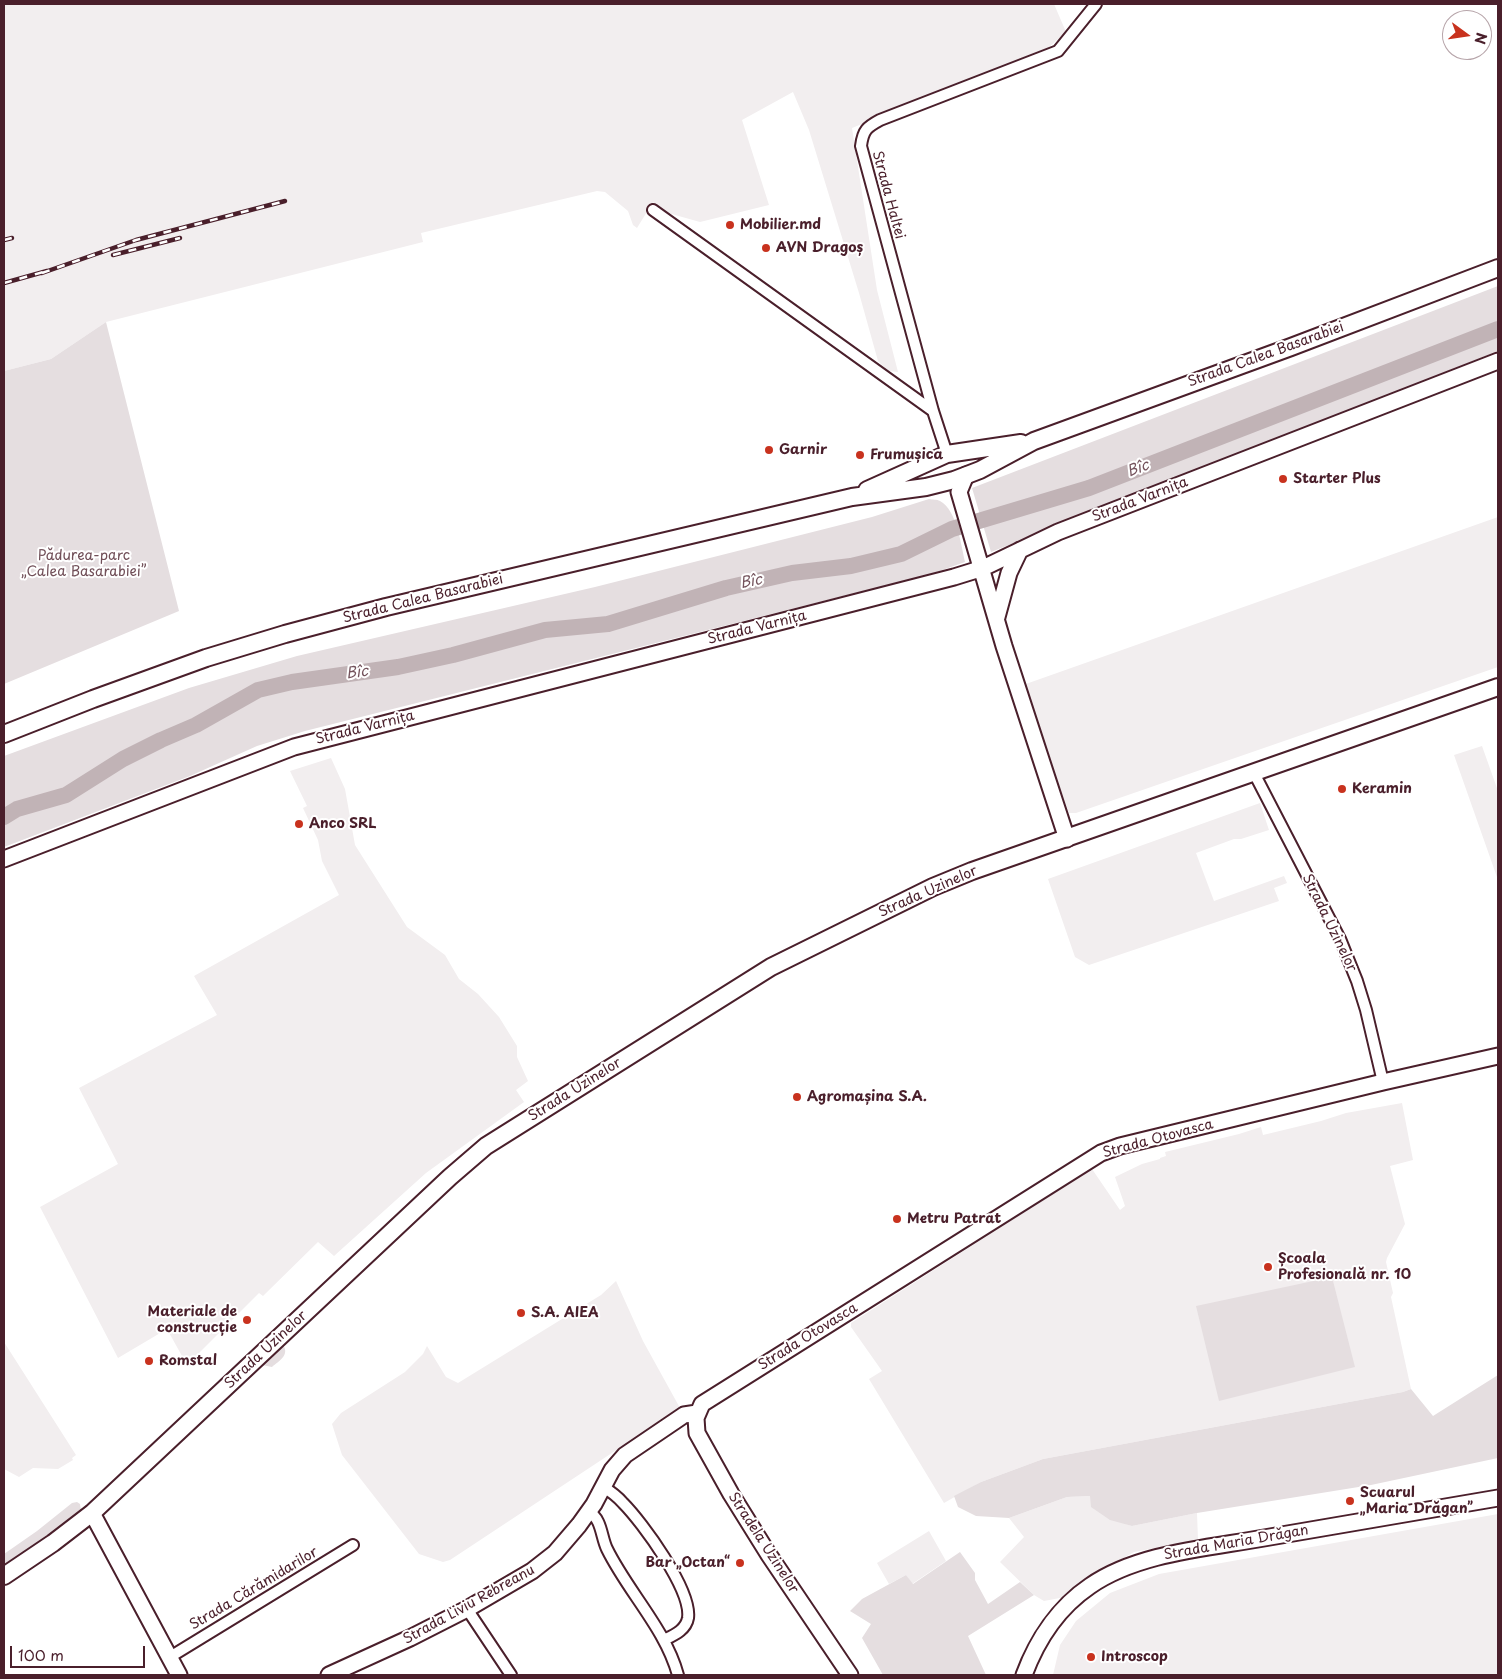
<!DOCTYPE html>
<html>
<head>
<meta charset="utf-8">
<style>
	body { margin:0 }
	#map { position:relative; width:1502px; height:1679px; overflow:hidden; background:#fff; font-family:"Playpen Sans",sans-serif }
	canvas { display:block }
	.frame { position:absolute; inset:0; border:5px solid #4a1f2b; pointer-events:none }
	.north { position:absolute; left:1442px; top:10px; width:50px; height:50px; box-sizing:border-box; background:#fff; border:1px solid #b7a5aa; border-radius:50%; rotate:104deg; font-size:14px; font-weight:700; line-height:20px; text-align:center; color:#4a1f2b }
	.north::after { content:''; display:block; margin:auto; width:18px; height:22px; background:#c8321e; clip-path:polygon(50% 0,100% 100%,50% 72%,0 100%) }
	.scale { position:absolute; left:10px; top:1646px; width:135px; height:22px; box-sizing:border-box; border:2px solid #4a1f2b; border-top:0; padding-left:6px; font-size:15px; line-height:18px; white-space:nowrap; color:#4a1f2b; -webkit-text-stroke:4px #fff; paint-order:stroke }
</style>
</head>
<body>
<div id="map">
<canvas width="1502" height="1679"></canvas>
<div class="frame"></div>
<div class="north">N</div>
<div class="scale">100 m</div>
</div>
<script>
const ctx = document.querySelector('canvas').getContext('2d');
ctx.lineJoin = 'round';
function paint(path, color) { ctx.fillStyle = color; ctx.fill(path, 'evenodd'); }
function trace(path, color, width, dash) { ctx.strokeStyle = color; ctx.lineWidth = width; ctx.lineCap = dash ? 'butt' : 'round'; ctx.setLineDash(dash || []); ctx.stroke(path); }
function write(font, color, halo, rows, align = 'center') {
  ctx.font = font + ' "Playpen Sans",sans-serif'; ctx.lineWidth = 4; ctx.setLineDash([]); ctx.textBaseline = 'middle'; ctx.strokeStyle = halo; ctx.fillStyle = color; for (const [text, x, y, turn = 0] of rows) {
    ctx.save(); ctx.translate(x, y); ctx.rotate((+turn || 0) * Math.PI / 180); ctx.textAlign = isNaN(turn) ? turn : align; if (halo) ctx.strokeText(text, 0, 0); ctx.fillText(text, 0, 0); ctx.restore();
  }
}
const built = new Path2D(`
	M4,4H1054L1066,32L1048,48L852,128L877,290L898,372L888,371L878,361L859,293L809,130L793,92L742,120L769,205L700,222L668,213L653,202L637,228L633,225L628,211L605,192L597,191L421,233L423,242L106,322L51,359L4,371Z
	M1498,517V667L1076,813H1069L1023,685Z
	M1482,746L1498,791V880L1454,755Z
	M331,758L345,789L355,845L407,927L445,955L459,979L478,994L499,1017L517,1046V1057L528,1081L516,1090L524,1102L426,1173L334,1256L318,1242L263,1296L259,1293L187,1365L167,1329L118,1358L40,1207L118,1164L79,1088L217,1015L194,976L339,895L322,861L318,840L303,808L307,806L290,771Z
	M1260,803L1269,830L1241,839H1234L1196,853L1214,901L1284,876L1287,883L1274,888L1279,901L1089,965L1075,957L1048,879Z
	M1402,1103L1413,1160L1390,1166L1405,1224L1387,1258L1386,1262L1393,1293L1391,1297L1411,1389L1403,1392L1043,1459L981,1482L944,1503L869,1379L882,1371L851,1327V1323L1092,1169L1120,1210L1125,1206L1115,1177L1142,1164L1160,1159V1158L1166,1156L1165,1152L1239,1134L1261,1127L1263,1135L1321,1121L1346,1113Z
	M616,1281L643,1341L680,1408L450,1560L443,1562L419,1554L342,1455L332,1424L341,1413L405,1372L423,1354L427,1346L446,1377L458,1383L601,1295Z
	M4,1342L76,1455L72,1458L73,1460L58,1469L33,1468L19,1477L4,1469Z
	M1090,1496L1123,1523L1132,1526L1197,1513L1198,1540L1134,1552L1088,1578L1065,1597L1044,1601L1034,1595L1000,1562L1024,1537L1009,1518L1067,1497Z
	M1498,1514V1675H1053L1060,1645L1076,1621L1110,1593L1159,1574Z
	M929,1531L946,1561L912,1584L906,1575L889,1584L877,1563Z`);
const green = new Path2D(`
	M1498,286V351L991,552L972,488Z
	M106,322L179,611L4,684V371L51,359Z
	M929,499C932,500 937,499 940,501C957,510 961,545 965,562L931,574L305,731L257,746L190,776L4,847V756L189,688L297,656L595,587L872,517Z
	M1332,1277L1355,1367L1219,1401L1196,1306Z
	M283,1345C290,1355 279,1361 272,1367L262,1365Z
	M1498,1375V1458L1371,1485L1197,1513L1132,1526L1110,1520L1091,1507L1090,1496L1067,1497L1009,1518L976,1516L958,1507L954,1496L981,1482L1043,1459L1403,1392L1411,1389L1433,1416Z
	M77,1502L80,1504L81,1511L40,1543L4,1567V1554L37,1531L72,1503Z
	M960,1552L975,1573V1580L988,1604L1020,1582L1034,1595L968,1636L986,1675H883L862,1638L871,1624L850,1611L862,1599L906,1575L913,1584Z`);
const river = new Path2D(`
	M4,817L17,809L66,795L123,759L161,740L196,725L258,690L292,682L398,667L453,655L545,630L608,624L726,588L792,573L851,566L901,554L952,529L1089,488L1498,329`);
const street = new Path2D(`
	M653,210L933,411
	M947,454L933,411L861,146C863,130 867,127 880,120L1058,51L1096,4
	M1254,773L1340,939L1357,981L1366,1010L1383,1082
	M602,1486C610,1491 617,1496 623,1503C642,1522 692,1590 688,1618C686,1630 674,1635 664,1640
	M589,1512C602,1519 601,1537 607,1549C628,1592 665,1628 678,1675
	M467,1609L511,1675
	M170,1657L353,1545`);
const secondary = new Path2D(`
	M966,475L959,492L1004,646L1067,839
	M997,617L1009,573L1020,550
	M4,859L294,747L954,577L983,568L1058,532L1498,361
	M92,1513L179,1675
	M329,1675L410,1638L467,1609L532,1571L555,1553L579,1525L594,1504L612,1470L625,1455L684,1415L697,1413
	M850,1675L769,1555L731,1494L697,1433L696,1418L702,1404L1101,1153L1120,1146L1383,1082L1498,1056
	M1024,1675C1037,1640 1059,1607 1090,1586C1137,1553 1208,1548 1264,1538C1342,1524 1420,1511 1498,1498`);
const primary = new Path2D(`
	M867,490L947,454L1021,443
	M4,734L93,699L206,658L285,634L386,607L852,497L926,487L954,480L980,470L1034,441L1291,347L1498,268
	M4,1576L53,1543L92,1513L450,1177L486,1146L771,967L933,887L972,871L1498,687`);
const rail = new Path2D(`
	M4,240L12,238
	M113,255L180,238
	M42,273L136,240L285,201
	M4,283L47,271`);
const markers = [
	[730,225,5,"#c8321e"],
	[766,248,5,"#c8321e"],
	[769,450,5,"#c8321e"],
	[860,455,5,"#c8321e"],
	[1283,479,5,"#c8321e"],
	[1342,789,5,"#c8321e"],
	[299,824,5,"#c8321e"],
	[797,1097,5,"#c8321e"],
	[897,1219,5,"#c8321e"],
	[1268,1267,5,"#c8321e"],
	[521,1313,5,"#c8321e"],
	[247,1320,5,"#c8321e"],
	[149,1361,5,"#c8321e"],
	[1350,1501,5,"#c8321e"],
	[740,1563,5,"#c8321e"],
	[1091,1657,5,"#c8321e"]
];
const streetNames = [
	["Strada Haltei",888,195,75],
	["Strada Calea Basarabiei",1266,355,-20],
	["Strada Varnița",1140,500,-21],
	["Strada Calea Basarabiei",423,599,-14],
	["Strada Varnița",757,628,-14],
	["Strada Varnița",365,728,-14],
	["Strada Uzinelor",928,892,-24],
	["Strada Uzinelor",1329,923,64],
	["Strada Uzinelor",575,1090,-32],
	["Strada Otovasca",1158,1139,-15],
	["Strada Otovasca",808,1337,-32],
	["Strada Uzinelor",266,1350,-43],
	["Stradela Uzinelor",763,1543,57],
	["Strada Maria Drăgan",1236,1543,-10],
	["Strada Cărămidarilor",254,1589,-31],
	["Strada Liviu Rebreanu",469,1605,-29]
];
const poiNames = [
	["Mobilier.md",740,225],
	["AVN Dragoș",776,248],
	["Garnir",779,450],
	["Frumușica",870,455],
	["Starter Plus",1293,479],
	["Keramin",1352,789],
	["Anco SRL",309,824],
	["Agromașina S.A.",807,1097],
	["Metru Patrat",907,1219],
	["Școala",1278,1259],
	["Profesională nr. 10",1278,1275],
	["Materiale de",237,1312,"right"],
	["construcție",237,1328,"right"],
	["S.A. AIEA",531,1313],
	["Romstal",159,1361],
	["Scuarul",1360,1493],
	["„Maria Drăgan”",1360,1509],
	["Bar „Octan“",730,1563,"right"],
	["Introscop",1101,1657]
];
const parkNames = [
	["Pădurea-parc",84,556],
	["„Calea Basarabiei”",84,572]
];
const waterNames = [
	["Bîc",1138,469,-21],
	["Bîc",751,582,-12],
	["Bîc",357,673,-8]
];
paint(built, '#f2eeef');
paint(green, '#e5dee0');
trace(river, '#c1b3b6', 16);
trace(street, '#4a1f2b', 14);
trace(secondary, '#4a1f2b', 19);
trace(primary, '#4a1f2b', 20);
trace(street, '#fff', 10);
trace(secondary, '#fff', 15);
trace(primary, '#fff', 16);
trace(rail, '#4a1f2b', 4.5);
trace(rail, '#fff', 2.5, [8]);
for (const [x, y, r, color] of markers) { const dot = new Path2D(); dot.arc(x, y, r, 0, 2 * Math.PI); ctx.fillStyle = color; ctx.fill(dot); trace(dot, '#fff', 2); }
write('14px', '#4a1f2b', '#fff', streetNames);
write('bold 14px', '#4a1f2b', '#fff', poiNames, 'left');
write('14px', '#714f58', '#fff', parkNames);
write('italic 15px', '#74535c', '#fff', waterNames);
</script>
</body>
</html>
